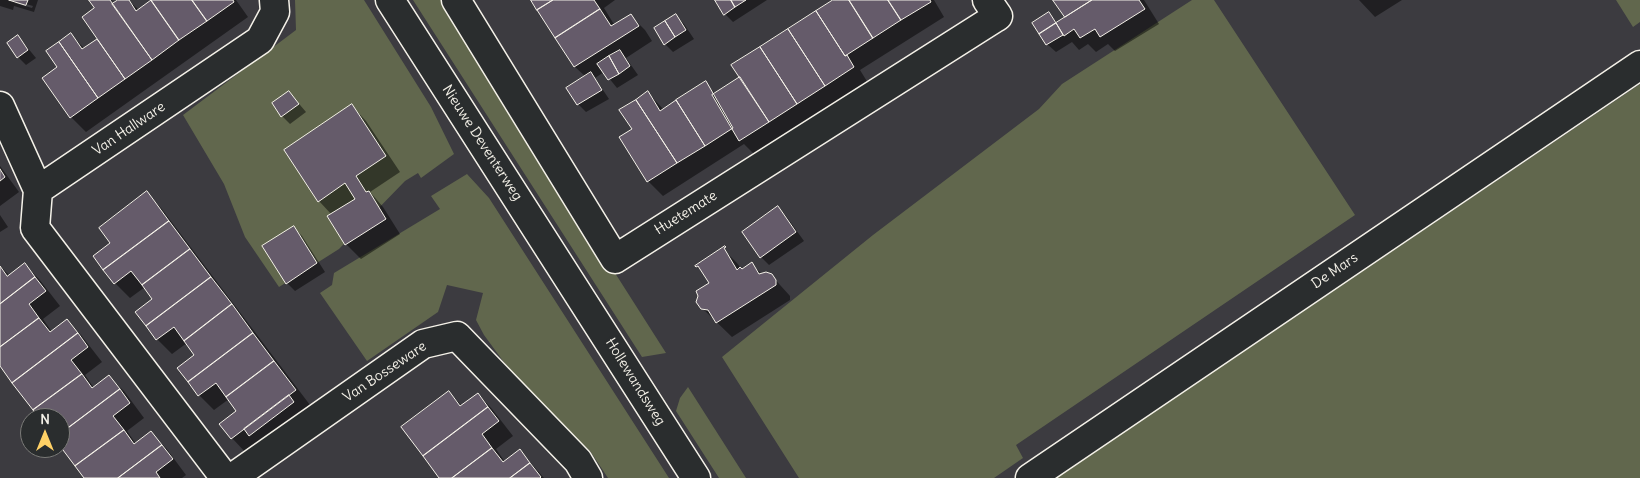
<!DOCTYPE html>
<html>
<head>
<meta charset="utf-8">
<style>
	body { margin:0 }
	#map { position:relative; width:1640px; height:478px; overflow:hidden; background:#3c3b40; font-family:Delius,sans-serif }
	canvas { display:block }
	.north { position:absolute; left:20px; top:408px; width:50px; height:50px; box-sizing:border-box; background:#2a2d2e; border:1px solid #7b7b78; border-radius:50%; rotate:0deg; font-size:14px; font-weight:700; line-height:20px; text-align:center; color:#f4f1e8 }
	.north::after { content:''; display:block; margin:auto; width:18px; height:22px; background:#ffd166; clip-path:polygon(50% 0,100% 100%,50% 72%,0 100%) }
</style>
</head>
<body>
<div id="map">
<canvas width="1640" height="478"></canvas>
<div class="north">N</div>
</div>
<script>
const ctx = document.querySelector('canvas').getContext('2d');
ctx.lineJoin = 'round';
function paint(path, color) { ctx.fillStyle = color; ctx.fill(path, 'evenodd'); }
function trace(path, color, width, dash) { ctx.strokeStyle = color; ctx.lineWidth = width; ctx.lineCap = dash ? 'butt' : 'round'; ctx.setLineDash(dash || []); ctx.stroke(path); }
function write(font, color, halo, rows, align = 'center') {
  ctx.font = font + ' Delius,sans-serif'; ctx.lineWidth = 5; ctx.setLineDash([]); ctx.textBaseline = 'middle'; ctx.strokeStyle = halo; ctx.fillStyle = color; for (const [text, x, y, turn = 0] of rows) {
    ctx.save(); ctx.translate(x, y); ctx.rotate((+turn || 0) * Math.PI / 180); ctx.textAlign = isNaN(turn) ? turn : align; if (halo) ctx.strokeText(text, 0, 0); ctx.fillText(text, 0, 0); ctx.restore();
  }
}
const green = new Path2D(`
	M295,0H364L431,107L454,154L421,178L418,173L405,181L339,249L279,287L245,237L224,184L183,115L296,30Z
	M413,0H441L666,353L642,357Z
	M1192,0H1214L1355,215L1016,445L1023,458L994,478H799L722,357L873,235L1039,109L1062,84Z
	M1616,0H1640V22L1633,27Z
	M1640,84V478H1056Z
	M467,174L489,198L669,478H608L590,451L534,398L514,376L484,335L476,320L483,293L447,285L438,312L367,361L320,293L332,285L334,273L440,209L431,196Z
	M688,387L746,478H719L676,411L680,398Z`);
const shadow = new Path2D(`
	M0,0H38L34,12L14,6L13,10L0,6ZM15,1L33,6L32,8L15,3Z
	M91,0H111L115,4L120,0H128L139,10L153,0H236L248,17L86,132L71,117L43,78L59,67L71,35L85,49L98,39L96,8Z
	M533,0H615L604,8L615,26L631,16L645,30L652,41L626,58L638,75L617,88L604,72L595,78L609,99L586,112L578,104L586,77L575,67Z
	M716,0H767L733,22L725,14Z
	M836,0H934L944,17L860,70L868,83L755,155L744,144L663,196L648,181L633,129L648,93L664,110L705,83L716,94L741,78Z
	M1055,0H1144L1159,24L1115,51L1108,44L1096,52L1088,44L1079,50L1072,42L1056,52L1047,44L1048,14L1058,23L1067,18Z
	M1359,0H1402L1375,17Z
	M676,16L684,24L694,39L673,52L665,44Z
	M18,36L36,58L26,65L18,57Z
	M289,92L306,112L290,124L282,116Z
	M352,106L366,121L400,172L370,192L383,207L400,234L361,259L346,244L332,215L319,201Z
	M0,166L19,192L0,206Z
	M147,193L161,208L310,405L246,453L232,438L238,411L229,399L214,410L199,395L179,368L196,355L187,343L172,354L157,339L137,312L154,299L145,287L130,298L115,283L112,243Z
	M777,207L786,216L804,241L769,265L761,257L744,232Z
	M0,215L8,227L0,232Z
	M294,228L302,236L325,272L295,291L287,283Z
	M723,249L737,263L742,270L751,264L762,274L771,275L790,296V300L732,337L702,308Z
	M24,264L39,279L60,306L43,319L52,332L67,320L81,335L102,362L85,375L94,388L109,377L124,391L144,418L127,431L136,444L151,433L166,448L186,475L182,478H86L60,444V418H41L0,364V266L10,276Z
	M449,392L462,406L478,394L492,409L513,436L496,449L505,462L520,451L544,478H441Z`);
const building = new Path2D(`
	M9,0H28L26,5Z
	M89,0H110L152,60L125,79L82,17L94,8Z
	M118,0H129L136,11L151,0L179,40L152,60L112,4Z
	M151,0H192L207,21L179,40Z
	M192,0H233L234,2L207,21Z
	M531,0H553L537,10Z
	M553,0H594L600,9L555,38L537,10Z
	M715,0H731L735,7L724,15Z
	M731,0H746L735,7Z
	M833,0H849L873,38L845,56L816,11Z
	M849,0H888L901,20L873,38Z
	M888,0H930L931,2L901,20Z
	M1053,0H1092L1065,17Z
	M1092,0H1139L1145,9L1100,37L1095,29L1080,38L1074,29L1064,36L1056,23Z
	M600,9L611,26L631,14L639,26L574,67L555,38Z
	M816,11L845,56L847,55L854,67L825,86L788,29Z
	M1049,12L1056,23L1039,34L1032,23Z
	M676,14L686,30L675,37L665,21Z
	M665,21L675,37L664,45L654,28Z
	M1056,23L1063,35L1046,45L1039,34Z
	M788,29L825,86L797,104L760,47Z
	M71,33L82,49L97,39L125,79L98,98L59,42Z
	M18,35L28,50L17,58L7,43Z
	M59,42L98,98L70,118L42,78L57,67L46,51Z
	M760,47L797,104L769,122L731,65Z
	M620,50L630,66L619,74L609,56Z
	M609,56L619,74L608,80L597,64Z
	M591,72L602,90L577,105L566,88Z
	M740,77L769,122L739,141L712,95Z
	M706,81L733,128L705,146L676,100Z
	M289,91L299,104L281,117L272,103Z
	M648,91L660,111L676,100L705,146L677,163L636,100Z
	M636,100L677,163L647,182L619,137L632,129L619,110Z
	M352,104L386,156L356,176L366,192L369,191L386,219L345,245L327,216L355,199L345,183L318,202L284,150Z
	M0,169L5,177L0,181Z
	M147,191L169,221L103,270L93,256L110,243L99,228Z
	M778,206L796,232L760,258L742,232Z
	M169,221L190,249L142,285L131,271L114,284L103,270Z
	M294,226L317,263L286,284L262,246Z
	M725,246L726,247L724,248L737,270L740,267L742,269L752,262L759,274L766,272L772,274L776,280V285L716,323L708,310L701,309L696,302L698,296L696,291L709,283L698,266L696,267L695,266Z
	M190,249L211,277L146,326L135,312L152,299L142,285Z
	M25,263L35,277L0,304V266L7,276Z
	M35,277L46,291L29,304L39,318L0,347V304Z
	M211,277L232,304L184,341L174,327L156,340L146,326Z
	M232,304L253,333L188,382L177,368L194,355L184,341Z
	M39,318L50,332L67,319L78,333L12,383L0,366V347Z
	M78,333L88,347L71,360L82,374L33,410L12,383Z
	M253,333L274,361L226,397L216,383L198,396L188,382Z
	M274,361L296,390L231,439L219,424L236,411L226,397Z
	M82,374L92,388L109,375L120,389L60,434V418H39L33,410Z
	M120,389L130,403L113,416L124,430L75,466L60,446V434Z
	M449,391L460,406L478,393L488,407L423,456L401,427Z
	M289,395L294,402L249,436L244,429Z
	M488,407L499,421L482,434L492,448L452,478H439L423,456Z
	M124,430L134,444L151,431L162,445L118,478H84L75,466Z
	M162,445L173,459L156,472L160,478H118Z
	M492,448L503,462L520,449L530,463L510,478H452Z
	M530,463L541,477L540,478H510Z`);
const minor = new Path2D(`
	M456,0L615,259L995,18L998,16L987,0
	M0,106L38,190
	M38,190L35,228L225,478
	M38,190L260,40L275,12L274,0
	M232,478L423,344L457,336L578,461L588,478
	M1030,478L1640,65`);
const secondary = new Path2D(`
	M390,0L696,478`);
const streetNames = [
	["Van Hallware",129,129,-34],
	["Nieuwe Deventerweg",482,143,57],
	["Huetemate",686,213,-32],
	["De Mars",1335,271,-34],
	["Van Bosseware",385,372,-34],
	["Hollewandsweg",635,382,58]
];
paint(green, '#61674d');
paint(shadow, '#0007');
paint(building, '#655b6a');
trace(building, '#f4f1e8', 1);
trace(minor, '#f4f1e8', 31);
trace(secondary, '#f4f1e8', 31);
trace(minor, '#2a2d2e', 28);
trace(secondary, '#2a2d2e', 28);
write('14px', '#f4f1e8', '#2a2d2e', streetNames);
</script>
</body>
</html>
